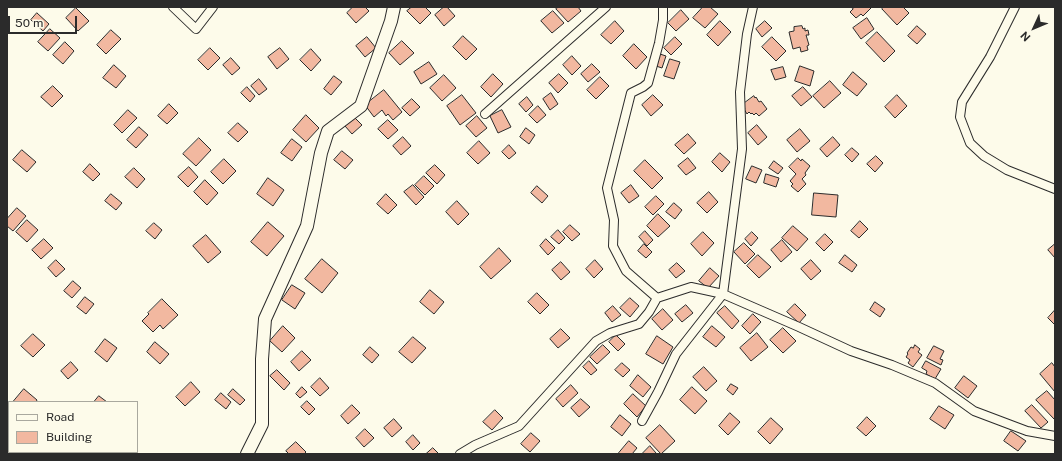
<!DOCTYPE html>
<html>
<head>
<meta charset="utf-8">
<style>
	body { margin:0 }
	#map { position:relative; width:1062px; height:461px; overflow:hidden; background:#fdfbea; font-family:"Public Sans",sans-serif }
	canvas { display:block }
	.frame { position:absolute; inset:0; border:8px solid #2b2b2b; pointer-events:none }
	.legend { position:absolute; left:8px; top:401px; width:130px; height:52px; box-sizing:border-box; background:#fdfbea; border:1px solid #a9a89e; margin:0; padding:5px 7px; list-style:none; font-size:12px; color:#2b2b2b }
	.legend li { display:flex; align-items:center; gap:8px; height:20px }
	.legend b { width:20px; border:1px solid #a9a89e }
	.north { position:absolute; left:1014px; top:8px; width:40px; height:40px; -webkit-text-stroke:3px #fdfbea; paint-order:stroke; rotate:226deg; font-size:11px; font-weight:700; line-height:16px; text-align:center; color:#2b2b2b }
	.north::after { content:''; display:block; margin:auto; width:14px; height:18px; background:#2b2b2b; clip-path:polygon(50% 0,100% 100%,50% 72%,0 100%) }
	.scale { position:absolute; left:8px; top:16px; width:69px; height:18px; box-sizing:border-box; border:2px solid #2b2b2b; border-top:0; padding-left:5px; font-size:12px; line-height:14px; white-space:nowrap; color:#2b2b2b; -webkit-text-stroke:3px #fdfbea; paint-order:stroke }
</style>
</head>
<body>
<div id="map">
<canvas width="1062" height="461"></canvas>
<div class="frame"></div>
<ul class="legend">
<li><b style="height:5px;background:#fdfbea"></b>Road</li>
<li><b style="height:11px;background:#f2b8a0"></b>Building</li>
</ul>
<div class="north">N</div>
<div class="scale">50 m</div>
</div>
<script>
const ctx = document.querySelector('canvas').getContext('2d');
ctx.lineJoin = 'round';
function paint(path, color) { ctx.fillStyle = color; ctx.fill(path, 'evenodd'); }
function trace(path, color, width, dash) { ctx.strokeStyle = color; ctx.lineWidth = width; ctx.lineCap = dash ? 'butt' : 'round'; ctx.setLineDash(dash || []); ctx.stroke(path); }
const building = new Path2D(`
	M353,7H365L369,11L356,23L347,13Z
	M412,7H425L431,13L420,24L407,11Z
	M444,7H447L455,16L444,26L435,15Z
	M559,7H578L581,11L568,22L556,9Z
	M703,7H710L718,14L705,28L693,18Z
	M851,7H872L863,16L861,14L856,18L850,12L853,9Z
	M884,7H903L909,13L897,25L882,9Z
	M76,8L89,21L78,31L66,18Z
	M681,10L689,19L676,31L668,23Z
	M553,11L564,23L552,33L541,21Z
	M37,13L49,24L43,31L31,20Z
	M867,18L874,29L861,39L853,28Z
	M615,21L624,31L611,44L601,35Z
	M720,21L731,32L718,46L707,35Z
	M765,21L772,28L762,37L756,29Z
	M802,26L803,29L805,28V31L808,30L809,35H806L809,45L807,46L808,50L801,52L800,47L793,49L789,32L794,31V27Z
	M917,26L926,34L917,44L908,36Z
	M50,29L60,38L48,51L38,42Z
	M111,30L121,39L106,54L97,45Z
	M877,32L895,51L884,62L866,43Z
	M463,36L477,49L466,60L453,47Z
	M367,37L376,48L365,57L356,46Z
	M675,37L682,44L671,55L664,48Z
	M772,37L786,51L776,61L762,47Z
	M402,41L414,53L400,65L389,53Z
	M65,42L74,51L63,64L53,55Z
	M634,44L647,57L636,69L623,56Z
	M210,48L220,58L208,70L198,60Z
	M280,48L289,59L277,69L268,57Z
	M311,49L321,60L311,71L300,60Z
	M660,54L666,56L662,68L656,66Z
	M572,56L581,66L572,75L563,65Z
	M231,58L240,68L232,75L223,65Z
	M670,59L680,62L674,79L664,76Z
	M429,62L437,74L421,84L414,72Z
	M592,64L600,72L588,82L581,74Z
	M114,65L126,76L116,88L103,78Z
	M800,66L814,71L810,86L795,81Z
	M783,67L786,77L775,80L771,70Z
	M853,72L867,84L857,96L843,85Z
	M493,74L503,84L491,97L481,87Z
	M559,74L568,83L558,93L549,83Z
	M444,75L456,88L442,101L430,88Z
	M334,76L342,82L331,95L324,89Z
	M600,77L609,86L596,99L587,90Z
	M259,79L267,89L259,95L251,86Z
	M830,81L841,93L824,108L813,96Z
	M53,86L63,96L52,107L41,97Z
	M247,87L255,96L250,102L241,93Z
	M803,87L812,97L801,106L792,96Z
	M384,90L402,112L393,120L388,114L386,116L382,110L374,117L365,105Z
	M551,93L558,104L550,110L543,99Z
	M462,95L476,113L460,125L447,106Z
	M653,95L663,105L651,116L642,105Z
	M897,95L907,106L895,118L885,107Z
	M754,96L755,98L756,97L759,102L761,101L767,109L759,116L756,113L754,115L752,113L751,114L749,112L747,114L744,109H745L742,105Z
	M527,97L533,105L526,112L519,104Z
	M412,99L420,107L410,116L402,108Z
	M169,104L178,113L167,124L158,116Z
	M538,106L546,115L537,123L529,115Z
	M128,110L137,118L122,133L114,125Z
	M502,110L511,127L498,133L490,116Z
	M306,115L319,128L306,142L293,130Z
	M477,116L487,128L476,137L466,126Z
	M354,117L362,125L352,134L345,126Z
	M388,120L398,130L388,139L378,129Z
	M238,123L248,132L238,142L228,133Z
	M757,125L767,137L758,145L748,133Z
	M139,127L148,135L136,148L127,140Z
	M526,128L535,135L529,144L520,137Z
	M800,129L810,141L797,152L787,140Z
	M688,134L696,143L684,154L675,145Z
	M403,137L411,146L401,155L393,146Z
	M833,137L840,145L827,157L820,149Z
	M199,138L211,150L196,166L183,154Z
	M292,139L302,147L292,161L281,153Z
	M479,141L490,153L478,164L467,153Z
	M509,145L516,153L509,159L502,152Z
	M852,148L859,154L852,162L845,155Z
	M22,150L36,162L27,172L13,160Z
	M342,151L353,160L345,169L334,160Z
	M720,153L730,162L722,172L712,162Z
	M876,156L883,163L875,172L867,164Z
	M688,158L696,168L686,175L678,166Z
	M798,158L801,161L802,159L810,166L805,173L806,175L802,179L806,184L798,192L791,186L793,184L790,181L796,174L789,167Z
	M224,159L236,171L223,184L211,172Z
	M645,160L663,178L652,189L634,171Z
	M774,161L783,168L778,174L769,168Z
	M90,164L100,174L93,181L83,172Z
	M435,165L445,175L437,184L426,173Z
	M752,166L762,170L756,183L746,179Z
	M189,167L198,177L188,187L178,177Z
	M134,168L145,179L137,188L125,177Z
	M766,174L779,178L776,187L764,183Z
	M424,176L434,186L425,195L415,185Z
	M268,178L284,190L273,206L257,194Z
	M205,180L218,193L207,205L194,192Z
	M413,185L424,197L416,205L404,192Z
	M631,185L639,196L629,203L621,193Z
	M537,186L548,196L542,203L531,193Z
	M709,192L718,202L707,213L697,203Z
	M814,193L838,195L836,217L812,215Z
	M111,194L122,203L116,210L105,201Z
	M386,194L397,205L388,214L377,204Z
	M656,196L664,204L653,215L645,207Z
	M457,201L469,214L458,225L446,212Z
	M674,203L682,210L675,219L666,212Z
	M17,208L26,216L13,231L7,226V219Z
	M658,214L670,226L658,237L647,226Z
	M27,220L38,230L27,242L16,232Z
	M860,221L868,229L859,238L851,231Z
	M268,222L284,236L267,256L251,242Z
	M154,223L162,230L155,239L146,231Z
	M570,225L580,234L572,241L563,232Z
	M793,226L808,239L797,251L782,238Z
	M558,230L565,238L559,244L551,237Z
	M645,231L653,240L647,246L639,237Z
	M703,232L714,243L702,256L691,244Z
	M752,232L758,238L751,246L745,239Z
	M825,234L833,242L824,251L816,243Z
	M206,235L221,252L208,263L193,246Z
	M44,239L53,248L41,259L32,250Z
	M546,239L555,248L548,255L540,246Z
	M782,240L792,252L781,262L771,250Z
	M744,243L755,254L745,264L734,252Z
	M644,244L652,252L646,258L638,251Z
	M1055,244V258L1048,250Z
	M499,248L511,261L491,279L480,267Z
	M758,255L771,267L759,278L747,266Z
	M845,255L857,265L852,272L839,263Z
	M322,259L338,273L322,293L305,279Z
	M56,260L65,269L56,277L48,268Z
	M595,260L603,269L594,278L586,269Z
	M811,260L821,271L811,280L801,269Z
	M561,262L570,272L561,280L552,270Z
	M677,263L685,271L676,278L669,270Z
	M710,268L719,276L708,288L699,281Z
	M73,281L81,288L72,298L64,291Z
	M292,285L305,293L295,309L282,300Z
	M430,290L444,302L434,314L420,302Z
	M537,293L549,305L540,314L528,302Z
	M85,297L94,304L86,314L77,307Z
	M630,298L639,306L630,317L620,308Z
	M162,299L178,315L163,329L160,325L153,332L142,321L149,314L148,313Z
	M875,302L885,309L880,317L870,310Z
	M795,304L806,315L799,323L787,312Z
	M686,305L693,313L682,322L675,314Z
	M613,306L621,315L612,322L605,313Z
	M725,306L739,321L732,329L717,313Z
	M663,309L673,320L662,330L652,319Z
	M1055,310V325L1048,318Z
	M753,314L761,322L750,334L742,326Z
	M283,326L295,338L282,352L270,341Z
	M712,326L725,337L716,347L703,337Z
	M783,328L796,341L783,353L770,340Z
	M561,329L570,338L558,348L550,339Z
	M757,333L768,347L751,361L740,348Z
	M33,334L45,345L33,357L21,346Z
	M616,335L625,344L618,351L609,342Z
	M657,336L673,347L663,364L646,354Z
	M413,337L426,348L412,363L399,352Z
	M105,339L117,348L107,362L95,352Z
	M155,342L169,354L160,364L147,352Z
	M603,345L610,352L597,364L590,357Z
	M915,345L920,349L918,352L922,355L913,367L908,363L910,360L906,357L908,354L907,353L911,347L913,348Z
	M934,346L944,351L940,359L943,360L941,365L927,358Z
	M370,347L379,355L372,363L363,355Z
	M302,351L311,360L299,371L291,362Z
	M589,361L597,370L591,375L583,367Z
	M926,361L941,369L935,379L926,374L927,371L922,368Z
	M71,362L78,370L68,379L61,371Z
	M622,363L630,370L623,377L615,370Z
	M1052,363L1055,367V392L1040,374Z
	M704,367L717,381L706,391L693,377Z
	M277,370L290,383L284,390L270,376Z
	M638,375L651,387L643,397L630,386Z
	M964,376L977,386L968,398L955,388Z
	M320,378L329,388L320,396L311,387Z
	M191,382L200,392L185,406L176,397Z
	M731,384L738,388L733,395L727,390Z
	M571,385L578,393L563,407L556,399Z
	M302,387L307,392L300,398L296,394Z
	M692,387L707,401L695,414L680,400Z
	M24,389L37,400L36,402H13Z
	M233,389L245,400L240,405L228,395Z
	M1047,391L1055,400V418L1054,419L1036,400Z
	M221,393L231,402L226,409L215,400Z
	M633,394L646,406L637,417L624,404Z
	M99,396L107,402H94Z
	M581,399L590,407L579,417L571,408Z
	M307,401L315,409L309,415L301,407Z
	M352,405L360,413L348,424L341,416Z
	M1032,405L1048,422L1041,428L1025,411Z
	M939,406L954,415L945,429L930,419Z
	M495,410L503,418L492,430L483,422Z
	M730,413L740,422L728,435L719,426Z
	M620,415L631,424L622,436L611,427Z
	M867,417L876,426L866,436L857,428Z
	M771,418L783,429L770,444L758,432Z
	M394,419L402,428L392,437L384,428Z
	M660,425L675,441L661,454L646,438Z
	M365,429L374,438L364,447L356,438Z
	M1011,431L1026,441L1018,451L1004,441Z
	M531,433L540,441L530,452L521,444Z
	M413,435L420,443L413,450L406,442Z
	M629,441L637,448L632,454H618Z
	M296,442L306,452L304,454H289L286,451Z
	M650,446L656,453L655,454H642Z
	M433,448L439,454H426Z`);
const minor = new Path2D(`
	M173,7L196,29L213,7
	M1015,7L990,57L962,102L960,117L970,143L984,156L1007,170L1055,189
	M485,114L606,7
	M657,298L691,287L723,294L799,327L851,351L892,365L935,383L974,411L1027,431L1055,436
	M642,421L658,392L676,354L723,294L742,149L740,92L747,34L753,7
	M460,454L475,445L519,426L596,341L610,333L639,324L649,312L657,298L626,271L613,246L614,220L607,188L631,93L643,87L648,83L659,43L663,20V7`);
const secondary = new Path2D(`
	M247,454L262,424V359L265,319L307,226L321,153L328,131L361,106L391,21L394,7`);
paint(building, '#f2b8a0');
trace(building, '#2b2b2b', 1);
trace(minor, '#2b2b2b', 10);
trace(secondary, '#2b2b2b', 14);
trace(minor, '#fdfbea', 8);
trace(secondary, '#fdfbea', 12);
</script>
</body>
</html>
